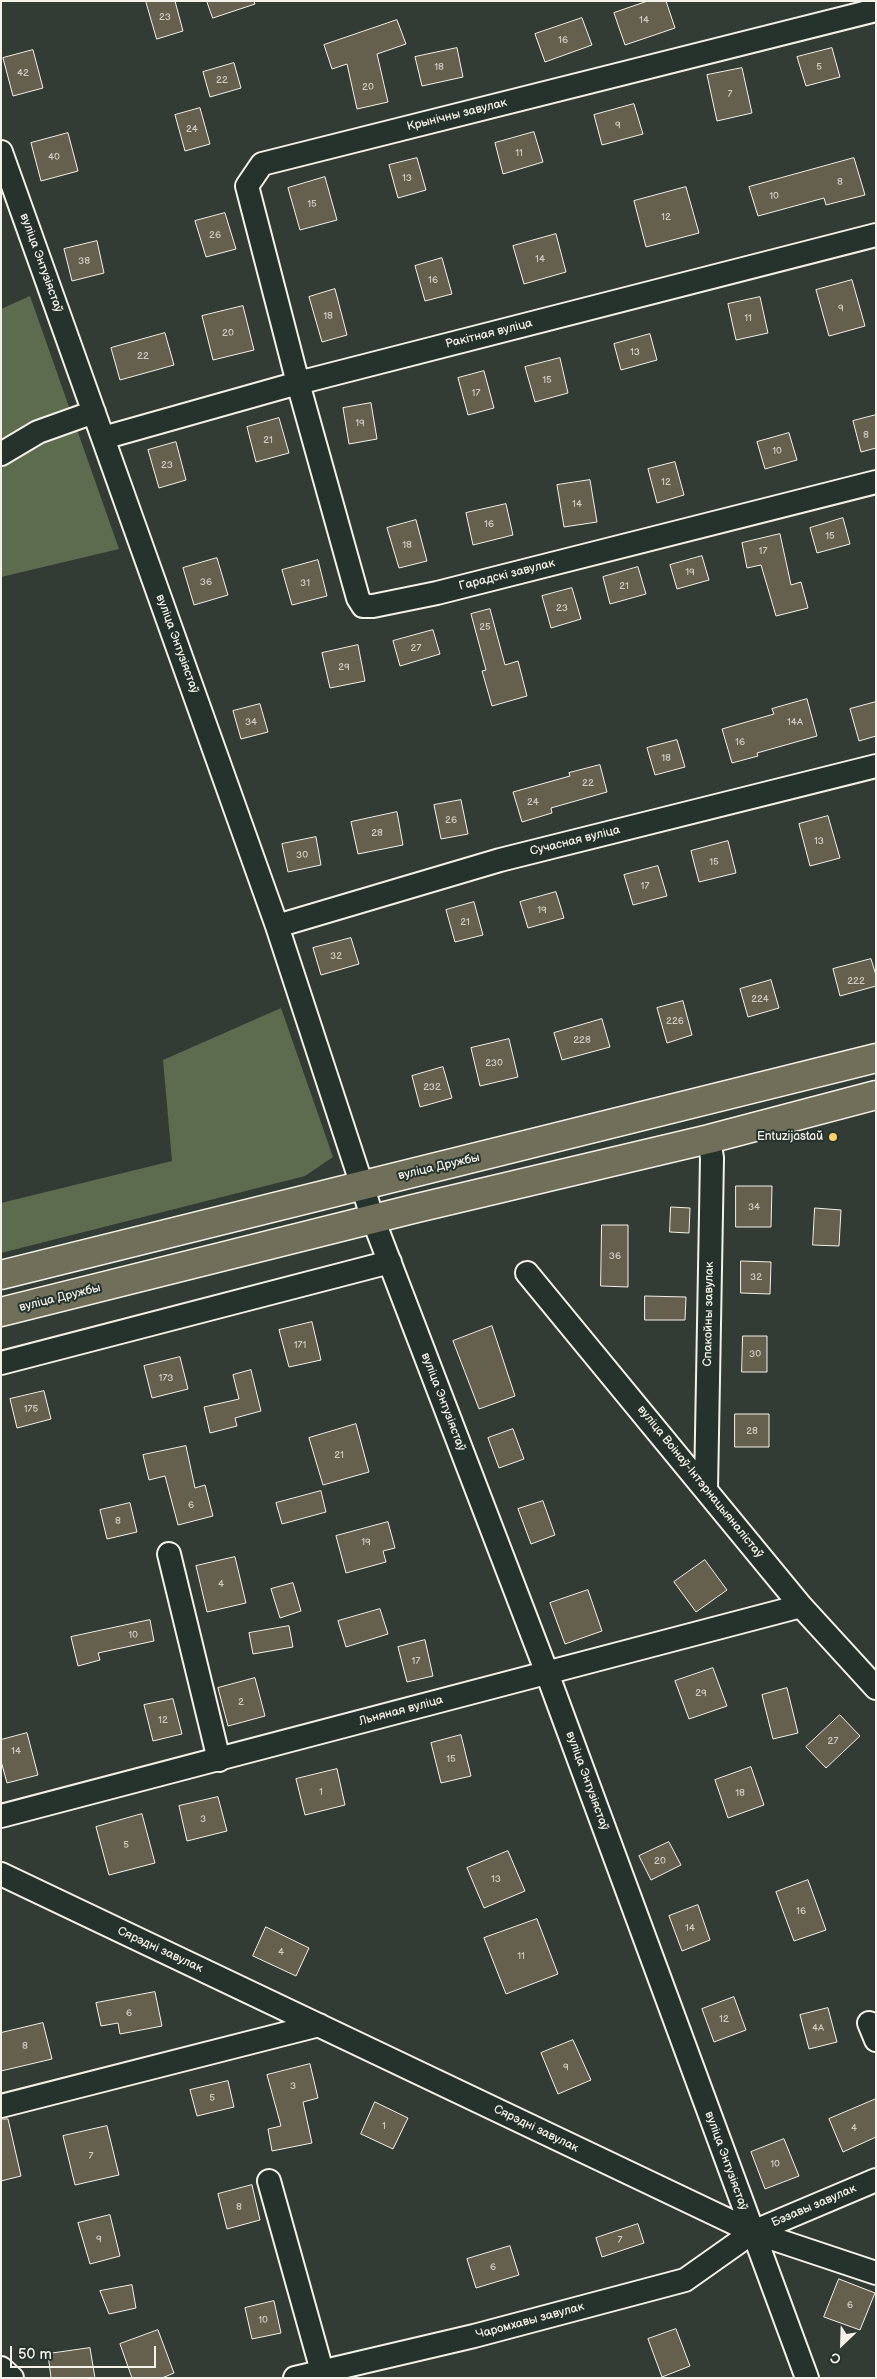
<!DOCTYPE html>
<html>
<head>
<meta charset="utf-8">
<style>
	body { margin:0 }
	#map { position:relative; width:877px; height:2379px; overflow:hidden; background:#333c34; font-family:"Balsamiq Sans",sans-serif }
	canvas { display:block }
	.frame { position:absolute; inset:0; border:2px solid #f4f1e8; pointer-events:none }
	.north { position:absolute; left:817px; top:2319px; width:50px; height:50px; -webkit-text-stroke:4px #26332d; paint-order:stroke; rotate:204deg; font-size:14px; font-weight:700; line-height:20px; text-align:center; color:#f4f1e8 }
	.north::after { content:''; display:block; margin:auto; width:18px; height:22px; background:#f4f1e8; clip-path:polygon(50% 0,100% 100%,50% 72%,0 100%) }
	.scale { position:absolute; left:10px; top:2346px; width:146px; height:22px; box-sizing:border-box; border:2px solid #f4f1e8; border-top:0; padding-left:6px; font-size:15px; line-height:18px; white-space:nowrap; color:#f4f1e8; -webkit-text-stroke:4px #26332d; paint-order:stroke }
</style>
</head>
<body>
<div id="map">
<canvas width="877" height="2379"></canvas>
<div class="frame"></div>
<div class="north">С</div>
<div class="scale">50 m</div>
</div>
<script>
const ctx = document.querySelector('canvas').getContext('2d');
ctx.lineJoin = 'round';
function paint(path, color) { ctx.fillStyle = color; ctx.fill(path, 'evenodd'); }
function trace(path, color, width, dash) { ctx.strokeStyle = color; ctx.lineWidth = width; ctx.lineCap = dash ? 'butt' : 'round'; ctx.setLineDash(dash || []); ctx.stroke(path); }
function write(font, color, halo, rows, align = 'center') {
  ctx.font = font + ' "Balsamiq Sans",sans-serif'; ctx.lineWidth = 4; ctx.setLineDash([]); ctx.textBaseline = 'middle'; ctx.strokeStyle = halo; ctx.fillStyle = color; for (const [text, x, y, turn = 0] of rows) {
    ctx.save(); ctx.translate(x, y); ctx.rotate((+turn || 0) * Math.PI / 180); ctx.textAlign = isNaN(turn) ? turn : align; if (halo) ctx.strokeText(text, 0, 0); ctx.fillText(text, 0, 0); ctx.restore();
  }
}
const green = new Path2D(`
	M30,296L119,549L1,577V309Z
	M281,1008L333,1157L305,1176L1,1253V1203L172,1161L163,1060Z`);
const building = new Path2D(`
	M146,1H175L183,31L157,39Z
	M207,1H254L255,4L213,18Z
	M648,1H666L675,28L625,45L614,13Z
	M582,18L592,45L545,62L535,34Z
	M397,20L406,44L377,54L388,102L357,109L347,64L332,69L324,45Z
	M457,48L463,77L422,86L415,57Z
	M832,48L840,77L806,86L797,57Z
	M33,50L43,88L13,96L3,58Z
	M234,63L241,88L210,97L203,72Z
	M742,68L752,113L717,121L707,75Z
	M634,104L643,134L602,145L594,115Z
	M200,108L210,144L185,151L175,115Z
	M534,132L543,162L503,174L495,143Z
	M68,133L78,171L41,181L31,143Z
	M417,158L426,190L398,198L389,165Z
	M854,158L865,195L826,205L824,198L758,216L749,187Z
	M325,177L337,220L300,230L288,188Z
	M686,187L699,233L646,247L634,201Z
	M225,213L236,249L206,257L195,221Z
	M556,234L566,272L524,284L513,246Z
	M97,241L104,273L72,281L64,249Z
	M442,258L452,294L425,301L415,266Z
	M852,280L865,326L829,336L816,290Z
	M335,289L347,335L322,342L309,297Z
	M760,297L768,333L736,340L728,304Z
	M243,306L254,350L213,360L202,316Z
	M165,333L174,365L120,380L111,348Z
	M650,334L657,360L621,370L614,344Z
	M560,358L568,393L535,402L525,367Z
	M484,371L494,408L468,415L458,378Z
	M371,403L377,439L349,444L343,408Z
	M876,415V448L861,452L853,421Z
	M279,418L289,453L256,462L247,427Z
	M789,433L797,460L765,469L757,442Z
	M176,442L186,480L159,488L148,450Z
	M675,462L684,495L657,503L648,469Z
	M590,480L597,522L564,527L557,485Z
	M506,504L513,535L473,545L466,513Z
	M843,518L850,544L817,553L810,528Z
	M416,520L427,561L399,568L387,528Z
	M780,534L791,585L801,582L808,608L776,616L761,565L747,568L742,543Z
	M702,556L709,580L677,589L670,565Z
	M217,558L228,595L194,605L183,568Z
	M318,560L327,596L292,605L282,570Z
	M638,567L646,594L610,604L603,577Z
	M572,588L581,619L551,628L542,596Z
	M490,609L505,665L518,661L527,696L492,706L482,671L486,670L471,614Z
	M433,630L440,654L400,666L393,641Z
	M358,645L365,681L330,688L322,653Z
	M807,699L817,736L757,753L758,756L732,763L722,729L774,714L772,709Z
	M876,702V736L859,741L850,709Z
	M260,704L268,732L241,739L233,711Z
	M677,740L685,767L655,775L647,748Z
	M600,765L607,792L551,808L552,813L522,822L513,792L570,776L569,773Z
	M461,800L468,834L441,839L434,805Z
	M397,812L403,845L358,854L351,822Z
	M828,816L840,858L810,866L799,824Z
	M316,837L321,865L288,872L282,844Z
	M728,841L736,873L699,882L691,851Z
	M658,866L667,896L633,905L624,875Z
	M556,892L564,918L528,928L520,902Z
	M474,902L483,935L455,942L446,910Z
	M351,938L359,964L321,975L313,948Z
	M871,959L876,975V986L840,996L833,969Z
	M771,980L779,1008L748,1017L740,989Z
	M683,1001L692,1035L667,1043L657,1008Z
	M602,1019L610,1047L562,1060L554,1033Z
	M509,1039L518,1077L480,1086L471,1048Z
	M443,1067L452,1098L420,1107L412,1076Z
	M736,1186H772L771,1227H736Z
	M671,1207L690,1208L689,1233L670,1232Z
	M815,1208L841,1210L839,1246L813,1245Z
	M602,1225H628V1287L601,1286Z
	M741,1261L771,1262L770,1294L741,1293Z
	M645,1296L686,1297L685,1320H645Z
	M312,1322L321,1360L289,1367L279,1330Z
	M492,1326L515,1396L479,1409L453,1341Z
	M743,1336H767V1372H742Z
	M180,1357L188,1389L152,1398L144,1366Z
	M251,1370L261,1411L235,1418L237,1426L210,1433L204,1407L239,1399L233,1375Z
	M44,1391L51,1419L17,1428L10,1399Z
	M735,1414H769V1447H735Z
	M356,1424L369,1472L323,1485L309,1438Z
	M513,1429L524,1459L499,1468L488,1438Z
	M186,1446L195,1488L205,1485L213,1516L178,1525L165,1476L149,1480L143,1455Z
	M321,1491L326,1512L282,1524L276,1503Z
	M543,1501L555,1535L531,1544L518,1509Z
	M130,1503L137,1532L107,1539L100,1510Z
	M388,1522L395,1548L383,1551L386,1562L346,1573L336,1536Z
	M235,1557L246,1603L207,1612L196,1566Z
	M705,1560L727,1590L696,1612L674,1582Z
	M293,1583L301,1611L280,1618L271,1589Z
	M588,1590L602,1631L565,1644L550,1603Z
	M380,1609L388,1634L346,1647L338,1621Z
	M150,1620L154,1641L98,1653L100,1660L78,1666L71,1637Z
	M289,1626L293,1647L253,1654L249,1633Z
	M425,1640L433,1676L407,1682L398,1647Z
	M713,1668L727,1706L689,1719L675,1681Z
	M255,1678L265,1716L228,1726L218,1688Z
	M787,1688L798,1733L773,1739L762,1695Z
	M173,1699L182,1734L153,1741L144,1705Z
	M840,1715L860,1736L826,1768L806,1747Z
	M27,1733L38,1775L7,1783L1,1761V1740Z
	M461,1735L471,1776L441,1783L431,1743Z
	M751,1767L764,1805L728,1818L715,1780Z
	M337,1769L345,1805L305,1815L296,1779Z
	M218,1797L227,1831L187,1841L179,1806Z
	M142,1814L155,1863L109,1875L96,1827Z
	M669,1842L681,1865L651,1880L639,1856Z
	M508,1851L525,1891L484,1908L467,1868Z
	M808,1880L826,1930L794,1941L776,1892Z
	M698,1905L710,1940L682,1951L669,1916Z
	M537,1919L558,1974L506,1994L484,1938Z
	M266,1927L309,1948L296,1976L253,1956Z
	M155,1992L162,2026L120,2034L118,2023L101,2026L96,2003Z
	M734,1997L746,2030L714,2042L702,2009Z
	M828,2008L837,2042L809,2049L800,2015Z
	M43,2023L52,2059L1,2071V2033Z
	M573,2040L591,2080L558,2094L541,2053Z
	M310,2064L318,2098L303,2102L312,2143L272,2151L268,2129L281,2126L267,2075Z
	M228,2081L234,2107L197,2116L190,2090Z
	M876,2099V2137L843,2152L829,2119Z
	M375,2102L408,2118L393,2149L361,2134Z
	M1,2119H8L21,2176L1,2181Z
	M107,2126L119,2175L75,2185L63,2136Z
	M784,2139L799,2176L765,2189L751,2152Z
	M252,2185L260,2220L227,2229L218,2194Z
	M110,2215L120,2256L90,2264L78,2223Z
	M638,2224L644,2243L602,2257L596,2238Z
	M510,2246L519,2275L476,2288L467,2259Z
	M839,2279L875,2293L860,2330L824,2317Z
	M132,2285L136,2308L109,2314L100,2291Z
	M274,2301L281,2333L252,2339L245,2308Z
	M676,2329L690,2366L662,2377L648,2339Z
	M158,2330L174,2373L162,2378H132L120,2344Z
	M90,2348L95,2378H51L48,2354Z`);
const minor = new Path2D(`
	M876,10L262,164L247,186L298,383L358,598L363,606H373L437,593L876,482
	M1,152L277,926L373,1219L547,1673L807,2378
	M103,438L298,383L876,235
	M1,454L38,432L94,412
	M277,926L500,860L876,766
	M527,1273L801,1606L876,1688
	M1,1363L390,1262
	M706,1489L712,1158L709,1139
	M169,1554L219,1760
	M1,1816L801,1606
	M1,1874L753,2232L876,2273
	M869,2023L876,2040
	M1,2106L319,2025
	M269,2181L322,2371
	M1,2368L12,2378
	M295,2378L474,2336L685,2280L753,2232L876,2180`);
const major = new Path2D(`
	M1,1275C293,1203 585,1132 876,1058
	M1,1312L413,1209L709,1139L876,1095`);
const markers = [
	[833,1137,5,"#ffd166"]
];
const numberNames = [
	["23",165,17],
	["14",644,20],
	["16",563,40],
	["18",439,67],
	["5",819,67],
	["42",23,73],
	["22",222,80],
	["20",368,87],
	["7",730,94],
	["9",618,125],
	["24",192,129],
	["11",519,153],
	["40",54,157],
	["13",407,178],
	["8",840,182],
	["10",774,196],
	["15",312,204],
	["12",666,217],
	["26",215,235],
	["14",540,259],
	["38",84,261],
	["16",433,280],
	["9",841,308],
	["18",328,316],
	["11",748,318],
	["20",228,333],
	["13",635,352],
	["22",143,356],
	["15",547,380],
	["17",476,393],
	["19",360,423],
	["8",866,435],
	["21",268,440],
	["10",777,451],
	["23",167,465],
	["12",666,482],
	["14",577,504],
	["16",489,524],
	["15",830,536],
	["18",407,545],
	["17",763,551],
	["19",690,572],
	["36",206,582],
	["31",305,583],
	["21",624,586],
	["23",562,608],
	["25",485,627],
	["27",416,648],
	["29",344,667],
	["34",251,722],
	["14А",795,722],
	["16",740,742],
	["18",666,758],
	["22",588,783],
	["24",533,802],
	["26",451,820],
	["28",377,833],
	["13",819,841],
	["30",302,855],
	["15",714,862],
	["17",645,886],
	["19",542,910],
	["21",465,922],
	["32",336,956],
	["222",856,981],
	["224",760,999],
	["226",675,1021],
	["228",582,1040],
	["230",494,1063],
	["232",432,1087],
	["34",754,1207],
	["36",615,1256],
	["32",756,1277],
	["171",300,1345],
	["30",755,1354],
	["173",166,1378],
	["175",31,1409],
	["28",752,1431],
	["21",339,1455],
	["6",191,1505],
	["8",118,1521],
	["19",366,1542],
	["4",221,1584],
	["10",133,1635],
	["17",416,1661],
	["29",701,1693],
	["2",241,1702],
	["12",163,1720],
	["27",833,1741],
	["14",16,1751],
	["15",451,1759],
	["1",321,1792],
	["18",740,1793],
	["3",203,1819],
	["5",126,1845],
	["20",660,1861],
	["13",496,1879],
	["16",801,1911],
	["14",690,1928],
	["4",281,1952],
	["11",521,1956],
	["6",129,2013],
	["12",724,2019],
	["4А",818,2028],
	["8",25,2046],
	["9",566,2067],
	["3",293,2086],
	["5",212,2098],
	["1",384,2126],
	["4",854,2128],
	["7",91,2156],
	["10",775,2164],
	["8",239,2207],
	["9",99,2239],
	["7",620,2240],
	["6",493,2267],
	["6",850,2305],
	["10",263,2320]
];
const streetNames = [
	["Крынічны завулак",457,115,-14],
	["вуліца Энтузіястаў",41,263,70],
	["Ракітная вуліца",489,334,-14],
	["Гарадскі завулак",507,575,-14],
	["вуліца Энтузіястаў",177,644,70],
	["Сучасная вуліца",575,841,-14],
	["вуліца Дружбы",439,1167,-13],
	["вуліца Дружбы",60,1298,-14],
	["Спакойны завулак",709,1314,-89],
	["вуліца Энтузіястаў",443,1402,69],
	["вуліца Воінаў-Інтэрнацыяналістаў",700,1482,51],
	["Льняная вуліца",401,1711,-15],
	["вуліца Энтузіястаў",587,1781,70],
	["Сярэдні завулак",160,1950,25],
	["Сярэдні завулак",536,2129,26],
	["вуліца Энтузіястаў",726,2161,70],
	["Бэзавы завулак",814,2206,-23],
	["Чаромхавы завулак",530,2321,-15]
];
const poiNames = [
	["Entuzijastaŭ",823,1137]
];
paint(green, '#5d6c4e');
paint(building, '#655f4e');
trace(building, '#f4f1e8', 1);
trace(minor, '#f4f1e8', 26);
trace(major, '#f4f1e8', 31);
trace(minor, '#26332d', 22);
trace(major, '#706f59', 28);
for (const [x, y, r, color] of markers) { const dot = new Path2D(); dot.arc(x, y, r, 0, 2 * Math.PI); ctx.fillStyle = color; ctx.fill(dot); trace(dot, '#26332d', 2); }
write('10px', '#d0ccc2', null, numberNames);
write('12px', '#f4f1e8', '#26332d', streetNames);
write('12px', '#f4f1e8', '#26332d', poiNames, 'right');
</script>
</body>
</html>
